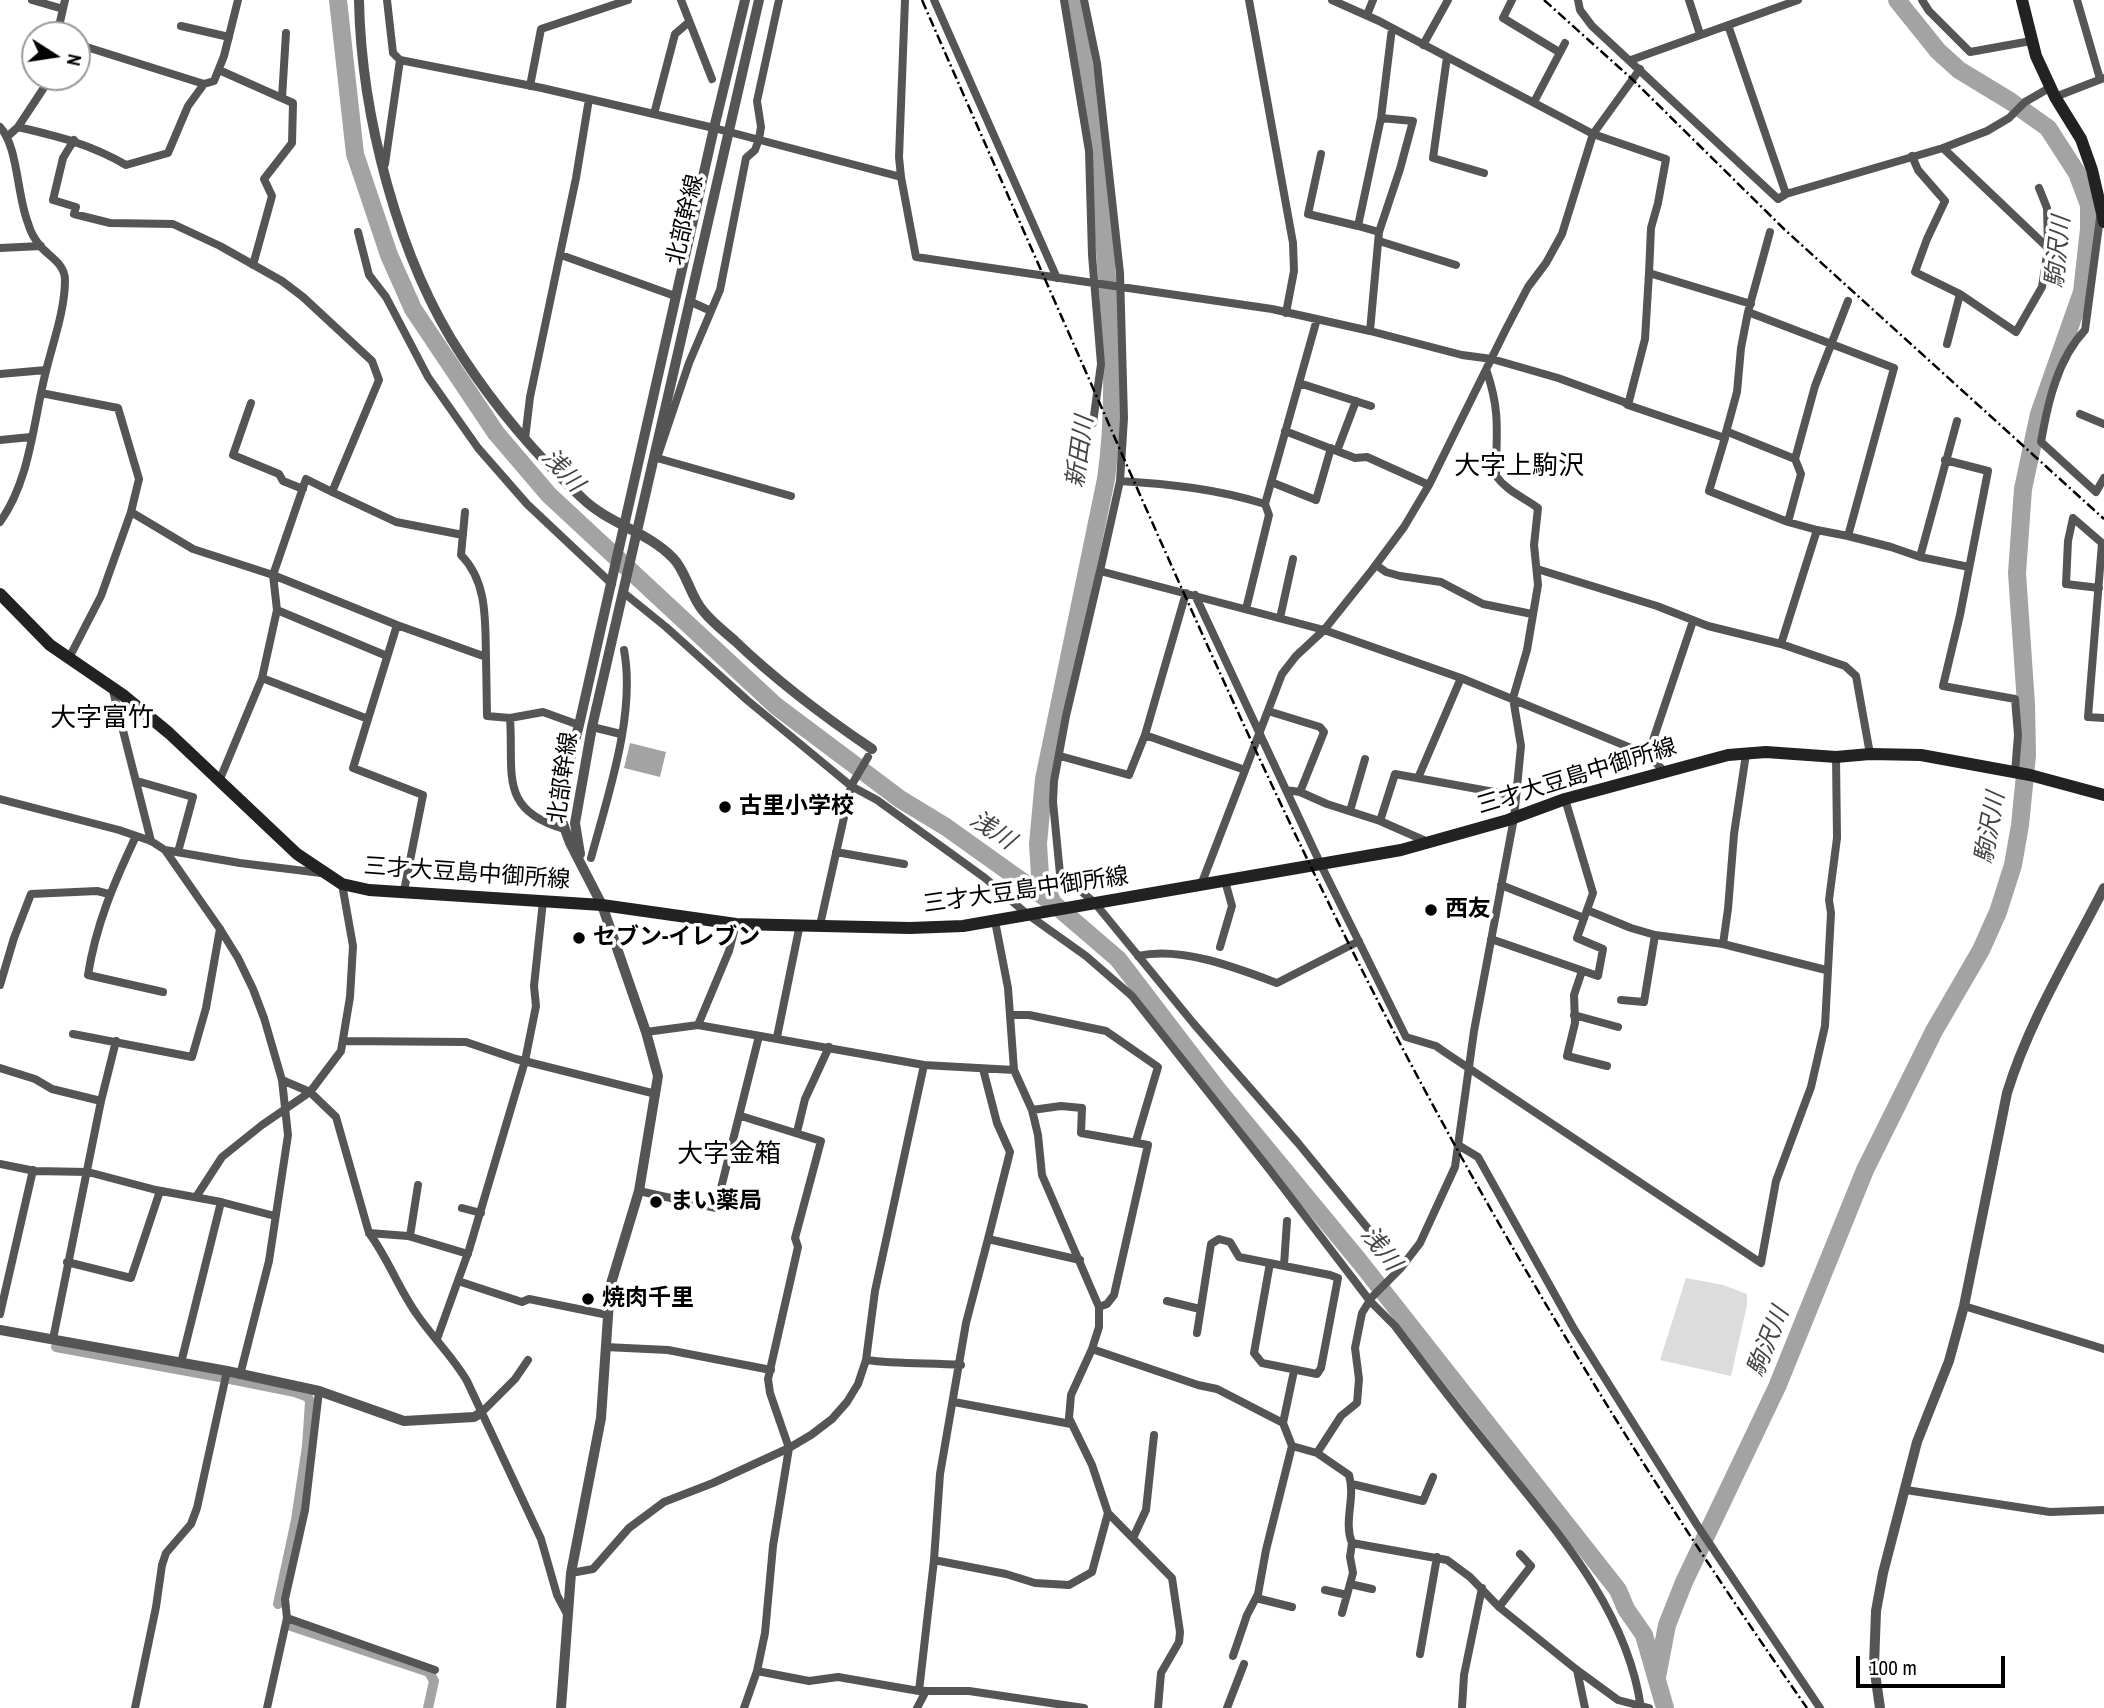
<!DOCTYPE html>
<html>
<head>
<meta charset="utf-8">
<style>
	body { margin:0 }
	#map { position:relative; width:2104px; height:1708px; overflow:hidden; background:#fff; font-family:"Archivo Narrow",sans-serif }
	canvas { display:block }
	.north { position:absolute; left:21px; top:21px; width:70px; height:70px; box-sizing:border-box; background:#fff; border:2px solid #999; border-radius:50%; rotate:102deg; font-size:19px; font-weight:700; line-height:28px; text-align:center; color:#000 }
	.north::after { content:''; display:block; margin:auto; width:24px; height:32px; background:#000; clip-path:polygon(50% 0,100% 100%,50% 72%,0 100%) }
	.scale { position:absolute; left:1856px; top:1656px; width:149px; height:32px; box-sizing:border-box; border:4px solid #000; border-top:0; padding-left:9px; font-size:21px; line-height:24px; white-space:nowrap; color:#000; -webkit-text-stroke:5px #fff; paint-order:stroke }
</style>
</head>
<body>
<div id="map">
<canvas width="2104" height="1708"></canvas>
<div class="north">N</div>
<div class="scale">100 m</div>
</div>
<script>
const ctx = document.querySelector('canvas').getContext('2d');
ctx.lineJoin = 'round';
function paint(path, color) { ctx.fillStyle = color; ctx.fill(path, 'evenodd'); }
function trace(path, color, width, dash) { ctx.strokeStyle = color; ctx.lineWidth = width; ctx.lineCap = dash ? 'butt' : 'round'; ctx.setLineDash(dash || []); ctx.stroke(path); }
function write(font, color, halo, rows, align = 'center') {
  ctx.font = font + ' "Archivo Narrow","Noto Sans JP",sans-serif'; ctx.lineWidth = 7; ctx.setLineDash([]); ctx.textBaseline = 'middle'; ctx.strokeStyle = halo; ctx.fillStyle = color; for (const [text, x, y, turn = 0] of rows) {
    ctx.save(); ctx.translate(x, y); ctx.rotate((+turn || 0) * Math.PI / 180); ctx.textAlign = isNaN(turn) ? turn : align; if (halo) ctx.strokeText(text, 0, 0); ctx.fillText(text, 0, 0); ctx.restore();
  }
}
const green = new Path2D(`
	M1686,1278L1723,1285L1747,1294V1305L1731,1376L1660,1360Z`);
const water = new Path2D(`
	M630,743L666,752L660,777L624,768Z`);
const canal = new Path2D(`
	M56,1347L220,1377
	M230,1379L295,1392L308,1397L310,1402L307,1446L296,1520L278,1604
	M288,1625L429,1672L434,1681L428,1708`);
const river = new Path2D(`
	M338,0L355,154L389,255L413,309L496,433L549,495L776,706L900,799L946,827L1054,904L1118,959L1218,1090L1360,1262L1618,1590L1626,1609L1644,1635L1665,1708
	M1052,901L1040,875L1038,844L1044,779L1106,479C1118,396 1110,311 1103,228C1096,151 1089,75 1071,0
	M1657,1677L1667,1625L1684,1582L1777,1387L1865,1170L1934,1031L1981,950L1998,912L2013,865L2020,825L2027,755L2026,704L2017,573L2023,489L2039,414L2082,292L2089,229V205L2077,173L2048,128L2010,101L1959,70L1938,51L1897,0`);
const minor = new Path2D(`
	M32,0L63,9
	M387,0L393,53L400,60L542,88L714,128L901,177
	M681,0L712,79
	M779,0L757,101L761,127L759,139L755,150L746,158L720,290L689,363L657,458L791,496
	M905,0L899,157L901,177L916,257L1272,309L1370,331L1462,355L1492,359L1558,378L1624,402L1628,405L1725,438L1709,491L1788,522L1817,530L1781,644
	M934,0L1057,278
	M1064,0L1089,151L1092,255L1101,364L1093,423
	M1084,0L1097,63L1120,273L1124,418L1120,481
	M1249,0L1293,243L1294,271L1286,313
	M1332,0L1379,21L1593,134L1666,159L1658,203L1651,228L1649,273
	M1512,0L1503,18L1559,52
	M1578,0L1580,10L1592,26L1778,199L1786,194L1943,148L1987,131L2009,118L2025,102L2051,87
	M1689,0L1700,34
	M1922,0L1929,11L1970,52L2031,41
	M2077,0L2100,79
	M1367,15L1373,0
	M1728,25L1786,194
	M181,26L229,37
	M57,35L65,0
	M77,44L204,84L214,81L224,56L238,0
	M1423,45L1448,0
	M1447,57L1433,158L1484,173
	M1631,60L1798,0
	M219,70L293,103L292,143L264,179L272,196L253,265
	M530,86L541,29L628,0
	M2055,97L2104,78
	M282,98L286,33
	M1534,102L1565,43
	M654,114L675,34L689,22
	M0,127C18,146 17,196 28,223C30,231 36,241 41,247C50,257 65,264 65,280C65,311 52,345 45,375C33,424 30,480 0,522
	M18,127C57,136 90,144 126,165L168,153L188,106L204,84
	M8,136L18,127L51,77
	M74,140L63,158L53,200L76,207L74,214L110,223L173,224L220,246L282,281L303,297L372,361L379,380L332,492L306,479L273,575L277,610L262,678L220,779
	M1321,154L1308,214L1358,226
	M1912,156L1918,170L1945,201L1927,239L1915,272L1960,294L2016,332L2042,287L2048,248L1943,148
	M385,164L400,60
	M2039,188L2047,208L2048,248
	M2100,218L2085,330C2057,360 2048,402 2041,442L2096,492L2104,478
	M358,232L369,275L386,297L428,377L478,448L527,504L612,584
	M1379,232L1358,226L1381,118L1392,28
	M1770,232L1748,312L1894,368L1848,536L1891,547L1920,557L1969,567
	M1379,241L1456,265
	M0,248L41,246
	M561,255L675,296
	M689,301L711,311
	M1370,331L1379,232L1400,169L1413,121L1381,118
	M1947,344L1960,294
	M0,374L46,370
	M1299,383L1371,406
	M41,393L118,408L139,479L131,512L193,549L273,575L397,625L486,657L487,716L510,718C514,773 498,810 564,829
	M251,403L233,455L279,474L283,481L303,489
	M1628,405L1645,339L1649,273L1751,304
	M2080,414L2104,424
	M1285,431L1355,458L1367,457L1429,485
	M1728,432L1795,459L1815,386L1848,301
	M1725,436L1737,392L1741,348L1748,312
	M525,439L530,397L576,178L589,99
	M0,440L31,437
	M1337,451L1356,401
	M1945,460L1988,471L1960,615L1943,686L2015,699L2018,735L2015,772
	M1271,482L1316,500L1331,448
	M332,492L396,522L463,535
	M1265,504L1317,319
	M465,512L461,555C488,582 485,622 486,657
	M1788,522L1801,474L1795,459
	M1817,530L1848,536
	M2104,546L2102,543L2088,717L2104,718
	M1920,557L1957,421
	M1376,565L1386,572L1400,576L1441,582L1483,604L1532,614
	M1537,569L1657,606L1708,626L1781,644L1845,666L1856,676L1870,754
	M1100,571L1066,716L1054,781L1053,802L1060,874L1094,902L1194,1024L1298,1143L1379,1242L1402,1266
	M2099,588L2066,584L2068,541L2073,518L2102,543
	M624,593L666,627L747,700L851,786L877,800L985,878L1027,914L1086,956L1132,996L1269,1169L1370,1301L1395,1326C1428,1370 1462,1414 1497,1457C1557,1532 1627,1609 1641,1708
	M1195,595L1321,865L1406,1037L1436,1046L1446,1053L1761,1263L1776,1181L1811,1087L1825,1026L1831,913L1829,900L1837,838L1836,757
	M1246,609L1269,515L1265,504C1217,489 1170,484 1120,481L1100,571L1324,630L1461,678L1648,755L1664,771
	M277,610L387,656
	M1280,618L1293,559
	M69,658L101,596L131,512
	M262,678L368,719L353,768L423,795L404,891
	M112,687L151,841
	M1268,711L1320,727L1324,732L1300,792L1286,790
	M510,718L543,712L579,725
	M368,719L397,625
	M592,727L621,734
	M1145,735L1245,770
	M1648,755L1693,621
	M1060,756L1129,775L1145,735L1186,593
	M1418,778L1461,678
	M137,781L193,797L178,852
	M1300,792L1327,804L1380,821
	M0,799L119,830L151,841L165,850L220,929L238,958L253,989L264,1018L282,1080L288,1135L269,1261L240,1375
	M1565,799L1593,893L1587,910
	M1350,811L1365,759
	M136,836C114,883 96,924 88,975L163,992
	M1428,842L1380,821L1395,774L1516,796
	M165,850L240,863L321,873
	M836,852L904,864
	M591,858C608,795 636,714 624,650
	M1201,885L1282,674L1296,656L1324,630L1372,570L1404,527L1429,485L1506,329L1528,287L1546,263L1562,234L1593,134L1640,69
	M1501,885L1584,918
	M995,921L1008,988L1014,1070L1032,1110L1038,1135L1042,1175L1099,1307V1327L1092,1349L1071,1395L1069,1418L1092,1465L1108,1513L1172,1578L1180,1632L1179,1642L1161,1673L1158,1708
	M820,925L851,786L868,757
	M1491,939L1598,976L1603,949L1577,938L1587,910L1631,928L1655,935L1723,944L1826,970
	M1723,944L1728,909L1734,834L1746,754
	M1220,947L1232,906L1225,881
	M1138,956C1181,946 1237,968 1277,983L1359,941
	M1582,971L1574,995L1575,1023L1567,1056L1607,1066
	M0,985L14,938L31,894L97,891L109,894
	M1621,1000L1644,1002L1655,935
	M1011,1015H1029L1106,1031L1158,1067L1136,1141
	M1574,1015L1618,1027
	M698,1025L729,951L736,924
	M646,1032L698,1025L924,1065L1014,1070
	M73,1034L192,1057L206,1008L220,929
	M777,1037L800,924
	M343,1041L466,1042L516,1059L656,1094
	M0,1068L35,1079L52,1089L101,1101
	M983,1069L997,1123L1010,1152L988,1239
	M282,1080L310,1092L336,1117L369,1233C388,1258 399,1290 418,1316C434,1339 453,1357 467,1381L541,1539L557,1595L568,1616
	M1032,1110L1061,1106L1082,1108L1081,1133L1148,1145L1114,1295L1107,1304L1099,1307
	M741,1116L821,1141L795,1238L798,1247L768,1379L770,1393L789,1448L773,1546L765,1633L757,1671L744,1708
	M797,1132L805,1099L829,1047
	M1458,1145L1478,1157L1574,1329L1697,1525L1820,1708
	M0,1164L35,1171L88,1172L156,1190L221,1202L275,1216
	M639,1191L716,1208L759,1036
	M196,1197L222,1157L262,1125L310,1092L341,1051L350,997L353,946L342,884
	M462,1208L481,1213
	M369,1233L408,1236L468,1254
	M410,1236L418,1185
	M1080,1260L988,1239L966,1323L940,1474L934,1560L919,1691H969L1084,1708
	M67,1262L131,1278L160,1191
	M1284,1265L1287,1221
	M458,1281L522,1302L529,1299L608,1315
	M1167,1301L1200,1309
	M1964,1306L2104,1349
	M0,1314L33,1170
	M1197,1333L1211,1244L1219,1239L1230,1242L1239,1257L1330,1275L1338,1278L1321,1368L1317,1374L1262,1363L1254,1353L1270,1263
	M53,1339L101,1101L116,1041
	M437,1339L469,1250L525,1061L536,1006L534,986L543,901
	M605,1347L668,1350L771,1370
	M1092,1349L1198,1385L1217,1389L1283,1423L1292,1446L1317,1453L1349,1475C1356,1498 1343,1521 1352,1543L1447,1560L1470,1577L1499,1607L1577,1670L1618,1700L1649,1708
	M866,1360C897,1364 929,1363 961,1365
	M181,1363L221,1202
	M319,1391L305,1510L285,1599L287,1618L435,1670
	M954,1402L1071,1424
	M481,1413L515,1379L528,1360
	M1283,1423L1294,1371
	M1317,1453L1341,1416L1357,1403L1359,1379L1355,1348L1362,1313L1372,1297L1400,1269L1420,1243L1455,1167L1474,1031L1514,818L1521,746L1513,698L1527,650L1538,585L1534,545L1538,508C1523,497 1507,491 1496,476C1496,434 1501,414 1487,372
	M1352,1484L1423,1501L1433,1477
	M1906,1490L2050,1512L2104,1510
	M1133,1538L1146,1510L1154,1435
	M934,1560L1006,1574L1035,1583L1069,1585L1092,1572L1108,1513
	M571,1573L593,1569L629,1528L664,1502L713,1483L789,1448L811,1435L832,1419L847,1402L858,1384L866,1360L875,1291L924,1065
	M1350,1584L1372,1589
	M1325,1590L1347,1595
	M1256,1598L1292,1607
	M1499,1607L1531,1566L1520,1554
	M1342,1613L1353,1573L1350,1557L1352,1543
	M1420,1654L1437,1557
	M1233,1656L1247,1615L1258,1594L1266,1550L1292,1446
	M1577,1670L1585,1708
	M757,1671L809,1681L838,1677L919,1691
	M135,1708L156,1607L162,1565L166,1553L191,1524L197,1508L227,1371
	M267,1708L287,1618
	M917,1708L926,1691
	M1227,1708L1244,1664
	M1462,1708L1464,1675L1482,1588`);
const tertiary = new Path2D(`
	M359,0C361,114 398,260 462,356C496,408 536,455 581,497C608,524 647,531 673,558C687,572 690,597 704,612C713,623 725,632 735,641C778,682 823,716 872,749
	M580,854L575,823L592,727L759,0
	M0,1330L227,1371L319,1391L404,1421L474,1417L481,1413
	M561,1708L571,1573L601,1418L610,1287L639,1191L658,1076L646,1032L602,905L570,843L562,821V790L579,725L714,128L745,0
	M1880,1708L1874,1666L1876,1611L1883,1573L1917,1442L1949,1361L1964,1306L2007,1093C2029,1021 2070,955 2104,888`);
const secondary = new Path2D(`
	M2022,0L2036,56L2055,97L2081,139L2092,170L2104,222
	M0,594L50,645L123,695L169,733L297,854L342,884L369,890L602,905L736,924L910,928L963,926L1401,850L1508,820L1565,799L1728,755L1766,752L1836,757L1870,754L1921,755L2030,775L2104,795`);
const rail = new Path2D(`
	M922,0C988,151 1055,301 1121,452C1198,626 1276,800 1362,970C1492,1226 1642,1473 1807,1708
	M1544,0L1632,79L1784,229L2104,519`);
const markers = [
	[725,807,7,"#000"],
	[1431,910,7,"#000"],
	[579,938,7,"#000"],
	[656,1202,7,"#000"],
	[588,1299,7,"#000"]
];
const streetNames = [
	["北部幹線",686,220,-77],
	["三才大豆島中御所線",1577,777,-17],
	["北部幹線",564,778,-82],
	["三才大豆島中御所線",467,874,4],
	["三才大豆島中御所線",1026,891,-8]
];
const poiNames = [
	["古里小学校",739,807],
	["西友",1445,910],
	["セブン-イレブン",593,938],
	["まい薬局",670,1202],
	["焼肉千里",602,1299]
];
const waterNames = [
	["駒沢川",2059,252,-84],
	["新田川",1081,452,-82],
	["浅川",562,471,47],
	["駒沢川",1991,828,-80],
	["浅川",992,831,34],
	["浅川",1380,1249,52],
	["駒沢川",1769,1342,-68]
];
const quarterNames = [
	["大字上駒沢",1519,467],
	["大字富竹",102,719],
	["大字金箱",729,1155]
];
paint(green, '#dcdcdc');
paint(water, '#a3a3a3');
trace(canal, '#a3a3a3', 10);
trace(river, '#a3a3a3', 18);
trace(minor, '#555', 8);
trace(tertiary, '#555', 10);
trace(secondary, '#222', 12);
trace(rail, '#000', 2.5, [10, 3.5, 2, 3.5]);
for (const [x, y, r, color] of markers) { const dot = new Path2D(); dot.arc(x, y, r, 0, 2 * Math.PI); ctx.fillStyle = color; ctx.fill(dot); trace(dot, '#fff', 2.5); }
write('23px', '#000', '#fff', streetNames);
write('bold 23px', '#000', '#fff', poiNames, 'left');
write('italic 24px', '#444', '#fff', waterNames);
write('26px', '#000', '#fff', quarterNames);
</script>
</body>
</html>
